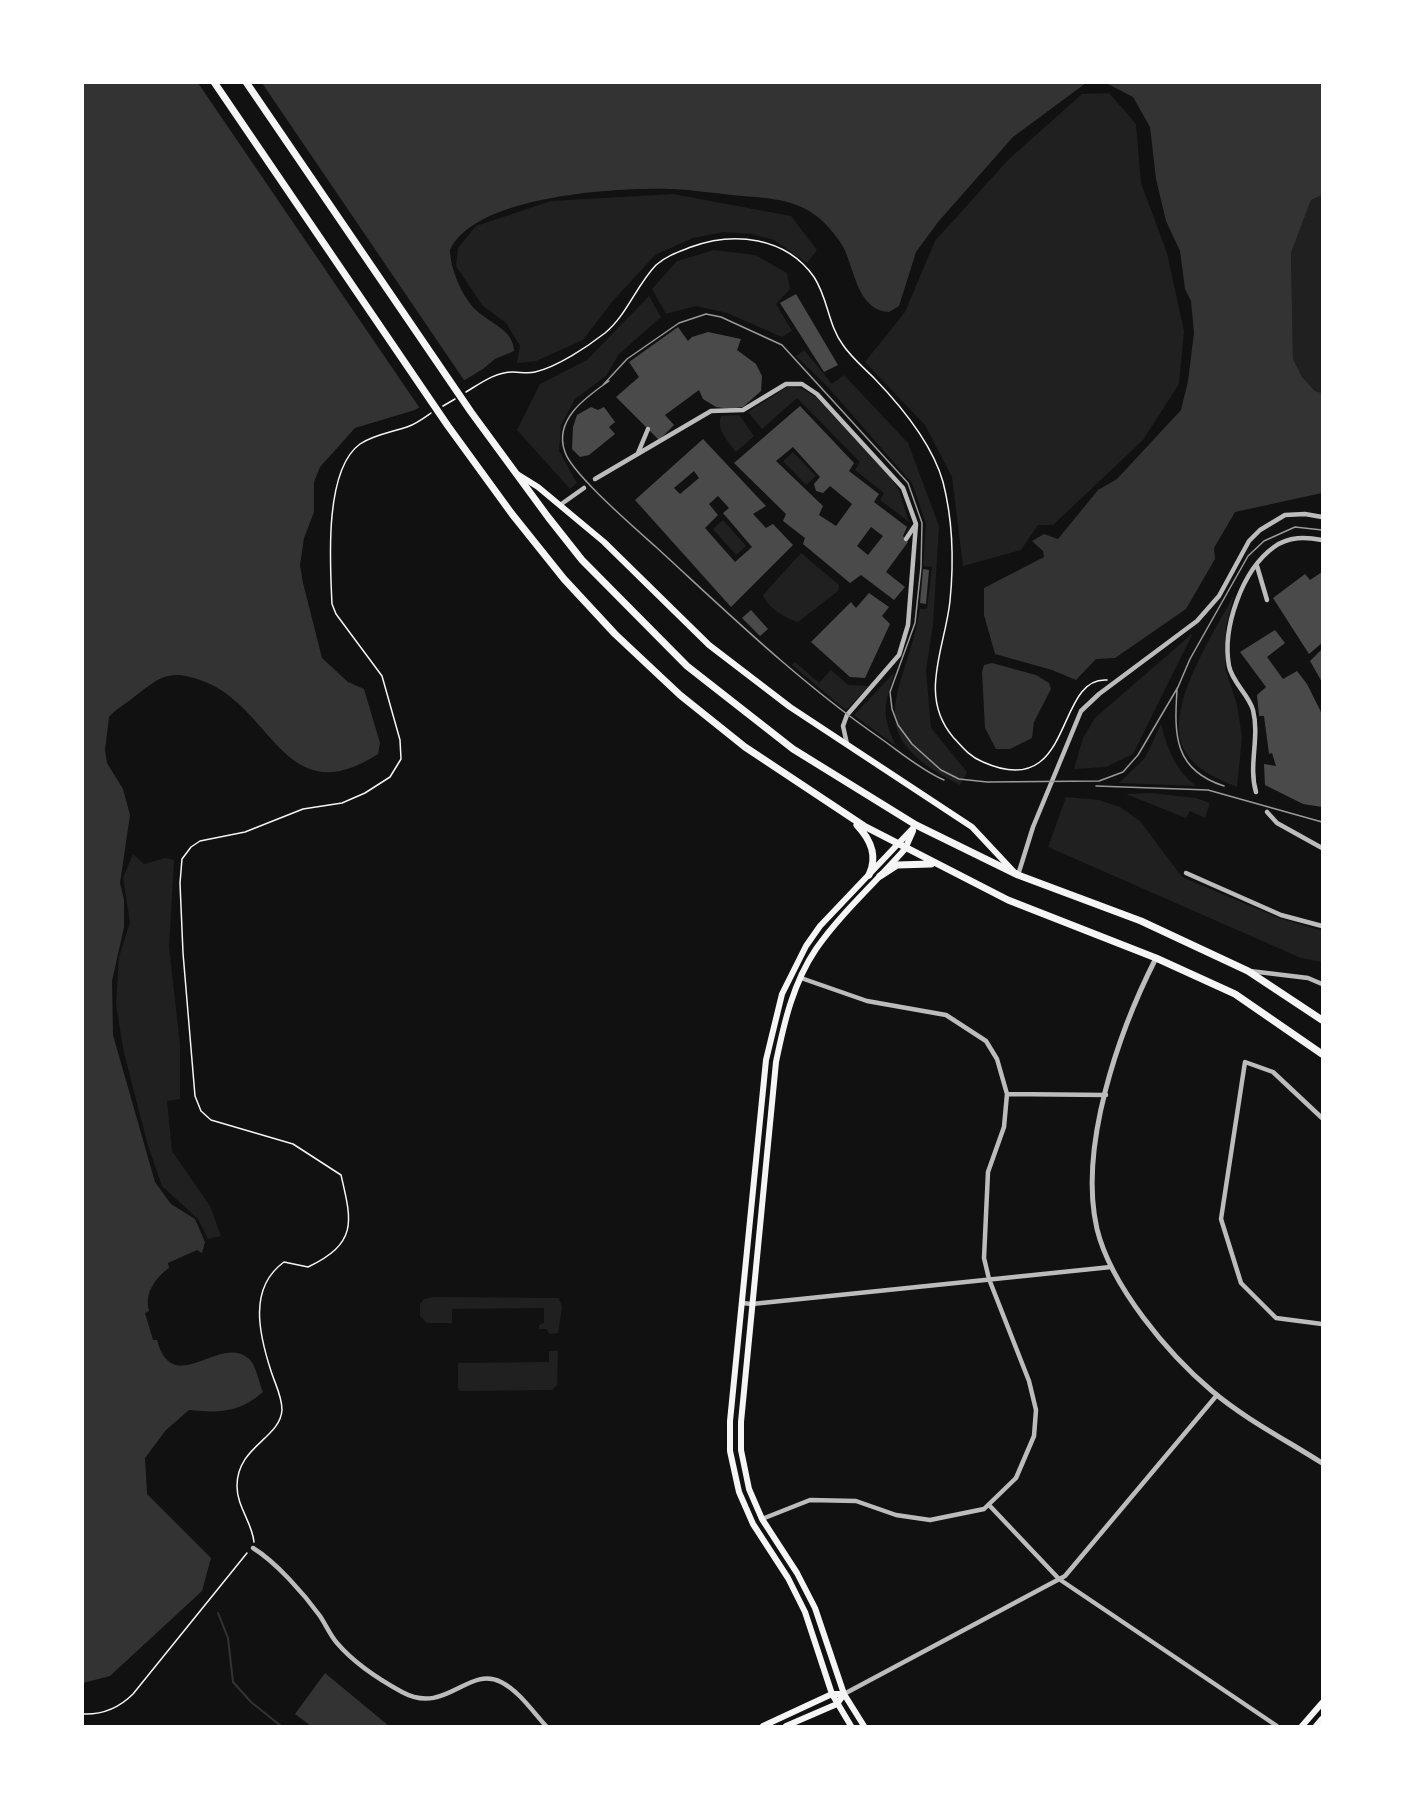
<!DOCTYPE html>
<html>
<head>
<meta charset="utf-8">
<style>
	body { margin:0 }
	#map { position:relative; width:1405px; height:1809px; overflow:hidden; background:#111; font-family:Mulish,sans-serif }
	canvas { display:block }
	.frame { position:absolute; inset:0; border:84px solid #fff; pointer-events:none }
</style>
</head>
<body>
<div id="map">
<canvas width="1405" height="1809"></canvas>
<div class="frame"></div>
</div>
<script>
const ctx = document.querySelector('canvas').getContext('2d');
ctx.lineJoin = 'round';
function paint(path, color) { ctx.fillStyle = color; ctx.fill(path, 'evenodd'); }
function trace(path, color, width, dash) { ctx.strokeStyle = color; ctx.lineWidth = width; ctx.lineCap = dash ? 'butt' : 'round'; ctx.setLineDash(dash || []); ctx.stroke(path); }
const green = new Path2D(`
	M1109,93L1136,124L1141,183L1167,253L1184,331L1179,384L1143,440L1053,525H1038L1021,550L963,566L952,477L925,425L865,362L905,312L935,241L1008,160L1082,94Z
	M673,194L791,216L817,250L807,263L774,240L752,234L724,232L693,238L655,255L612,302L583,340L536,361L517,363L520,346L506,323L482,305L456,266L458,248L476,226L551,201Z
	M1322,195V393L1315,391L1302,377L1293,359L1291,253L1311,200Z
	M714,250L755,255L787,273L790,289L776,304L792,331L782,337L727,313L696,306L666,314L652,289L677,261Z
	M649,296L661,317L619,354L606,376L575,399L561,425L559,451L577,483L570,489L517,430L540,384L587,360Z
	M804,350L832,384L844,375L908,443L939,526L933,625L926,670L931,728L967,772L960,785C854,732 906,694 920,609H927L932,567L923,566L926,524L912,483L826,385L796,356Z
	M787,387L801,388L816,397L888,474L899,490L909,522L880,500L884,493L855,470L860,462L797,398L762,429L748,412Z
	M739,415L754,436L736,452C728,441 716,430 721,416Z
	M793,452L816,476L806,485L783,461Z
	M723,520L746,546L736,555L713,529Z
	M801,553L839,585L838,591L798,622C786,619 767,607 763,595Z
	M1234,595L1226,626L1225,668L1237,705L1242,737L1237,787C1216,778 1188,767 1181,742C1169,700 1215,631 1234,595Z
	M1193,633L1133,754L1106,767L1074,769L1083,738L1095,718Z
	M795,662L819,683L831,670L848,685L869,686L846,710L792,665Z
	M895,672C884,704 881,715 896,746L854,715Z
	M1161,724C1168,750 1175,769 1196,786L1119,783L1145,758Z
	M1150,793L1196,798L1210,803L1205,818L1190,811L1186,818L1126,794Z
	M1066,797L1099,800L1120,807L1140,821L1182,877L1279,918L1322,931V962L1301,958L1048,847Z
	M133,854L144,864L165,858L174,860L169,947L180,1045V1099L167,1101L172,1151L210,1206L221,1236L208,1239L198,1219L162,1186L148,1146L124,1053L116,1005L119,957L130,922L123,878Z
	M433,1297L559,1298L562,1307L558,1333L549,1334L547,1329H539V1325L544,1323V1308L452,1309V1323H427L420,1316V1304L424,1299Z
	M549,1351H558L557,1385L552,1390L460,1391L458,1388V1363L549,1362Z`);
const water = new Path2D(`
	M82,83H1086L1013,137L938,222L916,252L899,306L889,312C856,310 855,267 842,245C835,234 825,222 815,215C791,197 760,198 732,195C713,193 693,190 673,189C619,187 475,195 450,250C450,269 463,299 478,312C491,323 514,331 514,351L495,359L483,369L415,410L355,428L320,467L314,482V512L304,538L300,565L303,583L322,658L348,682L364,689L380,743L378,754C283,815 274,705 200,680C168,669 160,677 134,697C126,704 117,708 109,717L105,750L107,763L123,789L130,815L120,883L124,900V927L112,981L113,1035L155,1182L171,1204L195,1219L205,1242L202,1253L197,1250L168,1263L169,1268C155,1278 144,1294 149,1311L145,1313L153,1340H157C173,1399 219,1334 248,1358C256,1364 259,1383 263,1392C239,1413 219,1413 189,1410L166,1430L145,1458L147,1494L211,1558L202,1591L110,1676L83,1683Z
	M1106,83H1322V195L1311,200L1291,253L1293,359L1302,377L1315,391L1322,393V493L1235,512L1214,548L1215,559L1186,609L1115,658L1096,659L1076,680L1052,670L995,654L984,615V588L1044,557L1043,551L1032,541L1044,534L1058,539L1098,490L1117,479L1181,410L1188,381L1194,333L1191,301L1185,289L1180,251L1166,221L1156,179L1150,127L1133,97Z
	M992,663L1036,675L1049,683L1051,689L1034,722L1032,738L1010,749H996L985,728L982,672L984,665Z
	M325,1673L389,1726H311L295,1714Z`);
const pier = new Path2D(`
	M198,83H262L466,383L421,410Z`);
const stream = new Path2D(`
	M218,1613L228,1638L233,1682L251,1702L281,1726`);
const building = new Path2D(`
	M796,294L838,365L824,372L780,303Z
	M678,327L688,341L692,337L708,332L741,339L737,350L756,364L762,376L761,391L743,407L730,409L716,407L703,399L699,390L665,415L674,425L659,440L616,397L639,377L629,362Z
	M800,406L854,463L849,471L879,494L874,502L907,527L903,536L908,542L886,572L905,587L894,600L861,575L850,583L803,544L805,538L783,521L786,514L734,463ZM793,447L820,477L814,484L816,491L823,493L830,486L852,504L836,526L819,515L823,506L776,461ZM871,527L883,536L868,555L857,546Z
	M591,407L598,410L604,407L615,422L609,427L615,434L589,455L580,457L572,449L573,427L577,415Z
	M703,439L766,506L753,514L766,528L773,524L793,545L731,607L635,500ZM694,471L699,478L680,494L674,488ZM718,496L729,508L723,513L752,547L735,562L705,528L718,515L709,504Z
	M923,569L929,570L926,604L920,603Z
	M1322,572V643L1309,654L1273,598L1305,574L1310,580Z
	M869,593L889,607L882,616L890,624L865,678L850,677L811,642L851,602L856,608Z
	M751,610L768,629L760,636L742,618Z
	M1275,630L1285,643L1267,657L1283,679L1297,671L1307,684L1322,714V807L1303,804L1265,785L1264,764L1276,766L1272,753L1269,754L1264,716H1259L1257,695L1266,687L1240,652Z
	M1322,649V682L1310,661Z`);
const path = new Path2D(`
	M466,392C481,383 495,372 513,372C520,372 528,374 535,372C557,367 587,347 605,333C627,315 636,286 656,265C666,256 678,252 691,247C734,231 786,237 814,277C828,298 828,325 843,345C851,357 863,367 874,378C902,407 932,443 943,482C953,521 954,561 950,601C945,648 918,696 953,737C962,747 970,757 983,762C1075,803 1054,676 1107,680
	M443,406L455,399
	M254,1542C252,1522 237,1507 237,1486C237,1446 280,1439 282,1410C282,1396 275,1384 271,1371C259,1334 248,1288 284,1262L308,1267C358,1243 352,1222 341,1175L293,1144L211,1120L201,1111L195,1096L183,953L180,883L182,859L191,847L200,841L245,832L303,809L342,803L365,793L390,777L401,759L400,740L382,676L336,614L332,604C330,563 324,470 360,444C373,435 392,432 407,427C416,424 424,418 431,413
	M82,1714C102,1715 120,1707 133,1694L247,1553`);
const minor = new Path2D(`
	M638,453L648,429
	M595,479L711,411L743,410L786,384H802L817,394L903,488L916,524L908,625L899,655L847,715L843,726L847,744
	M560,505L584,488
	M906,539L916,524
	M1257,566L1267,600
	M1256,792C1248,765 1260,738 1253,710C1249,695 1232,682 1229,666C1222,628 1242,570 1274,547C1289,536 1306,537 1322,540
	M1267,812L1277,823L1322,848
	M1186,873L1281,915L1322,926
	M1018,875L1033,827L1081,711L1099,694L1197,621L1219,596L1249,541L1260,530L1285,515L1305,514L1322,517
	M1250,971L1308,978L1322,984
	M1007,1094L1106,1095
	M1322,1118L1273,1072L1245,1062L1221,1219L1241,1283L1276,1318L1322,1324
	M742,1303L752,1304L1111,1267
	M989,1505L1059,1579L1277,1726
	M762,1519L810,1500L856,1501L896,1515L930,1520L984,1509L1016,1478L1034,1436L1036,1410L1029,1381L989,1279L984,1258L988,1172L1004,1127L1007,1094L997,1059L986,1041L946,1015L867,1001L801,978
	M253,1548C276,1562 304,1594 320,1616C326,1625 330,1635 337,1643C354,1663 380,1680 402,1692C446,1716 468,1665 501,1682C519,1691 533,1712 546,1726
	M844,1694L1065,1576L1217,1395`);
const tertiary = new Path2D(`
	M1156,958C1119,1031 1078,1147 1097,1229C1111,1286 1168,1354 1212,1391C1245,1419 1286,1440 1322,1463`);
const secondary = new Path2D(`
	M517,474L538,487L604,542L709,645L790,707L972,827L1015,873
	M763,1726L832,1694H844
	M786,1726L837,1704L844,1694
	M851,1726L832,1694L805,1612L788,1578L753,1524L739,1492L730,1451V1421L766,1060L782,994L806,946L820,926L916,825
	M864,1726L844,1694L815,1608L797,1573L762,1519L749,1489L741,1450V1422L776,1062C784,1023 793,983 816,949C841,913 876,882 905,849L913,831
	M1302,1726L1322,1703
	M1316,1726L1322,1719`);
const primary = new Path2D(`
	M214,82L448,426L512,514L564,579L615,634L680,695L745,747L864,826L1008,900L1156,958L1235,994L1322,1054
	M246,82L471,412L548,517L582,560L687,666L793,749L916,825L1018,875L1141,921L1248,971L1322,1020
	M857,825C871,840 878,856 869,875
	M880,876L897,865L931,864`);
const tram = new Path2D(`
	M609,381C586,397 553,420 565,452C572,474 636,529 656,547C728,613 799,682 880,738C900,752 921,770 944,780
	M603,385L627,359L679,323L706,314L721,317L782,345L908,483L922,523L921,567L915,623L890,692L892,709L898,725L912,744L941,770L959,779L987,782L1099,781L1123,772L1138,755L1178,687L1190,659L1248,556L1264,541L1295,527L1322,530
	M1177,690C1174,735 1174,770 1224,786
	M1096,786L1208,790L1322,822`);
paint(green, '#202020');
paint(water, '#333');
paint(pier, '#111');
trace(stream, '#333', 2);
paint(building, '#4a4a4a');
trace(path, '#f5f5f5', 1.5);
trace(minor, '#bcbcbc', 4.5);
trace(tertiary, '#bcbcbc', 5);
trace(secondary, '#f5f5f5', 6);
trace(primary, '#f5f5f5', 7);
trace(tram, '#9a9a9a', 1.5);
</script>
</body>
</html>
